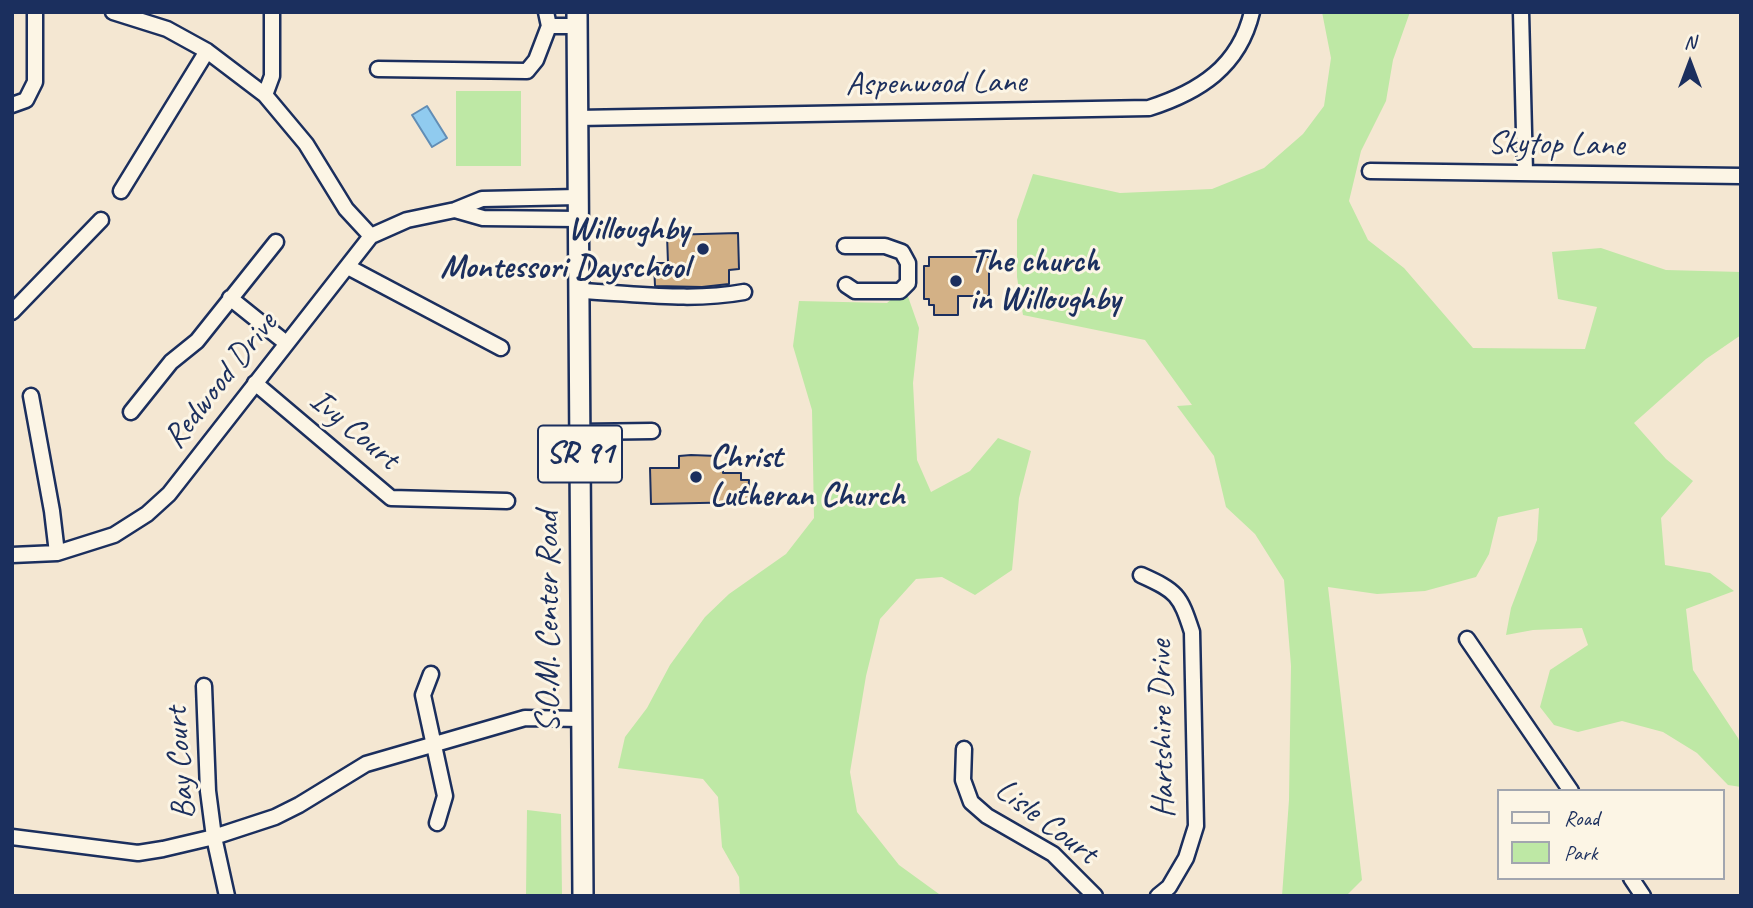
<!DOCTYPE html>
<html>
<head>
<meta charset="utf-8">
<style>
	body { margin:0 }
	#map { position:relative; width:1753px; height:908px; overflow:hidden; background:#f4e7d2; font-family:Caveat,sans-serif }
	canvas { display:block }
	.frame { position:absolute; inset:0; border:14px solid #1b2f5e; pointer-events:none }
	.legend { position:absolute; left:1497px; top:789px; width:228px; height:91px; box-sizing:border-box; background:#fcf5e5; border:2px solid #a2a6af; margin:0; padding:9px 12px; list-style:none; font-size:21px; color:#1b2f5e }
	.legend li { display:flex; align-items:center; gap:14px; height:35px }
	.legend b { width:35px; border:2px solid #a2a6af }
	.north { position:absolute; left:1655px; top:28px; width:70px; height:70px; -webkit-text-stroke:5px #fcf5e5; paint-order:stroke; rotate:0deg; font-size:19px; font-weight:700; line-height:28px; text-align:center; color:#1b2f5e }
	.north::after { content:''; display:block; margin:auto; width:24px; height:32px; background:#1b2f5e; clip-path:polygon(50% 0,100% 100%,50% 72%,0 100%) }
</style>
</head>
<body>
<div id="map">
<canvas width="1753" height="908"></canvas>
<div class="frame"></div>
<ul class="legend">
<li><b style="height:9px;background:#fcf5e5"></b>Road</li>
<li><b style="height:19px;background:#bee8a5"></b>Park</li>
</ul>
<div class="north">N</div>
</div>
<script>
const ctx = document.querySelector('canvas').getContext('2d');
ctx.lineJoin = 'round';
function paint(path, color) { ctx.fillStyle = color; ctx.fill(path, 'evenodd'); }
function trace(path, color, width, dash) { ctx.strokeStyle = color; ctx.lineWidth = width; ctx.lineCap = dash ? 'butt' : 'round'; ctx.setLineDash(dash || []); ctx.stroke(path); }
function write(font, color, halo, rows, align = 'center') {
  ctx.font = font + ' Caveat,sans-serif'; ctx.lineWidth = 6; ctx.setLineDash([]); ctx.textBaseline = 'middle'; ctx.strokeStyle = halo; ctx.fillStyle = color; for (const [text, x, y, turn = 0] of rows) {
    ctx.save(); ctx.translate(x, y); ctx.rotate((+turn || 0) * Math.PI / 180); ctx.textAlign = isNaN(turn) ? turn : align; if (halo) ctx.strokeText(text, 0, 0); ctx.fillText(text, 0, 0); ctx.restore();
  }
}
const green = new Path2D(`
	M1322,12H1410L1393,60L1386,101L1361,151L1349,201L1368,240L1404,268L1473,348L1585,349L1597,307L1558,299L1552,252L1601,248L1666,270L1741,272V335L1706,359L1634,423L1666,459L1693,481L1661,518L1665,565L1710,573L1734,591L1686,609L1693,670L1738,738L1741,746V787L1728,785L1697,753L1663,732L1622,721L1578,732L1554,725L1540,707L1550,670L1588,645L1582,628L1533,630L1506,635L1511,608L1537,540L1539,508L1498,517L1489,554L1476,577L1425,591L1377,594L1328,587L1362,880L1346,896H1282L1289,800L1291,666L1284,580L1255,534L1226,507L1214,456L1177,406L1192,405L1145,340L1023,315L1017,277V220L1033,174L1120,193L1212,189L1264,168L1303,134L1324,106L1331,58Z
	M456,91H521V166H456Z
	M905,288L919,328L913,383L917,460L931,492L970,471L998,438L1031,451L1019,498L1012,570L975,595L942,577L916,579L880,619L866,676L850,772L857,812L899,865L939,894L952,896H740L739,877L722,847L718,797L703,779L618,768L625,737L647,708L670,665L705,617L729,594L786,554L814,518L812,410L793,346L799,301L887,303Z
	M527,810L561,814L562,896H526Z`);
const water = new Path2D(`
	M427,106L447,138L432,147L412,115Z`);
const building = new Path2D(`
	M738,233L739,269L729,270V284L702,287L655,286L654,263H668L667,235Z
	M929,257H989V296H958V315H934V305H929V299H924V266H929Z
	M691,455L717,456V464H723V473H741V480H749L748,502L651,504L650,468H679V456Z`);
const minor = new Path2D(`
	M113,12L167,29L207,51L265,95
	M272,12V76L265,95L306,144L346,209L371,236
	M546,12L549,26
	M1521,12L1525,172
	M378,69L527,71L536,60L549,26H577
	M12,105L26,100L35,82V12
	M577,118L1149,108C1199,92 1239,67 1252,12
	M1370,171L1741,176
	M121,191L207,51
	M455,210L483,218L578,219
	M845,246H885L902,252L908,263V283L900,291H855L846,285
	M348,267L501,348
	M579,291C634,293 689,302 744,292
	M230,298L286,343
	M12,312L101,220
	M255,383L391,498L507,501
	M31,396L52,511L57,553
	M131,412L171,362L197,341L276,242
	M580,432L652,431
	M12,555L57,553L114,535L147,514L169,494L371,236L407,220L455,210L482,199L578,197
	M1141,575C1177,591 1180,595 1192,632L1196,826L1186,858L1169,887L1158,896
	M1467,639L1571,791
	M431,674L423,695L445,796L437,823
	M204,686L208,791L214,837L227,896
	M964,749L963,780L971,802L987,816L1053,854L1095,896
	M12,837L138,853L163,849L214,837L275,817L299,805L366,764L525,718L581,719
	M1631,878L1643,896`);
const major = new Path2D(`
	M577,12L583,896`);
const markers = [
	[703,249,7,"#1b2f5e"],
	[956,281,7,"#1b2f5e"],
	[696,477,7,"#1b2f5e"]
];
const shields = [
	[580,454,84]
];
const shieldNames = [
	["SR 91",580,454]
];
const streetNames = [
	["Aspenwood Lane",936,84,-1],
	["Skytop Lane",1556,145,1],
	["Redwood Drive",221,381,-52],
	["Ivy Court",354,430,40],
	["S.O.M. Center Road",549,622,-90],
	["Hartshire Drive",1163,729,-91],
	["Bay Court",181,763,-94],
	["Lisle Court",1046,822,37]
];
const poiNames = [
	["Willoughby",689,230,"right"],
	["Montessori Dayschool",689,268,"right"],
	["The church",970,262],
	["in Willoughby",970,300],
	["Christ",710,458],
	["Lutheran Church",710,496]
];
paint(green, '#bee8a5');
paint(water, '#90cbef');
trace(water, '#618db5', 2);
paint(building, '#d3b186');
trace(building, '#1b2f5e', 2);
trace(minor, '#1b2f5e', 19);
trace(major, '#1b2f5e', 24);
trace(minor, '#fcf5e5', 14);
trace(major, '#fcf5e5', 19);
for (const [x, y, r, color] of markers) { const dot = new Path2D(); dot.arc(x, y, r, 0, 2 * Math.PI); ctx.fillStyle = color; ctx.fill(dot); trace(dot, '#fcf5e5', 2.5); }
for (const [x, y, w] of shields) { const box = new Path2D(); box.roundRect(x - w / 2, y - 28.5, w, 57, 5); ctx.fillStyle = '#fcf5e5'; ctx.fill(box); trace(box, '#1b2f5e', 2); }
write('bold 32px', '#1b2f5e', null, shieldNames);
write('33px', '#1b2f5e', '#fcf5e5', streetNames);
write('bold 33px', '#1b2f5e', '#fcf5e5', poiNames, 'left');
</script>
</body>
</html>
